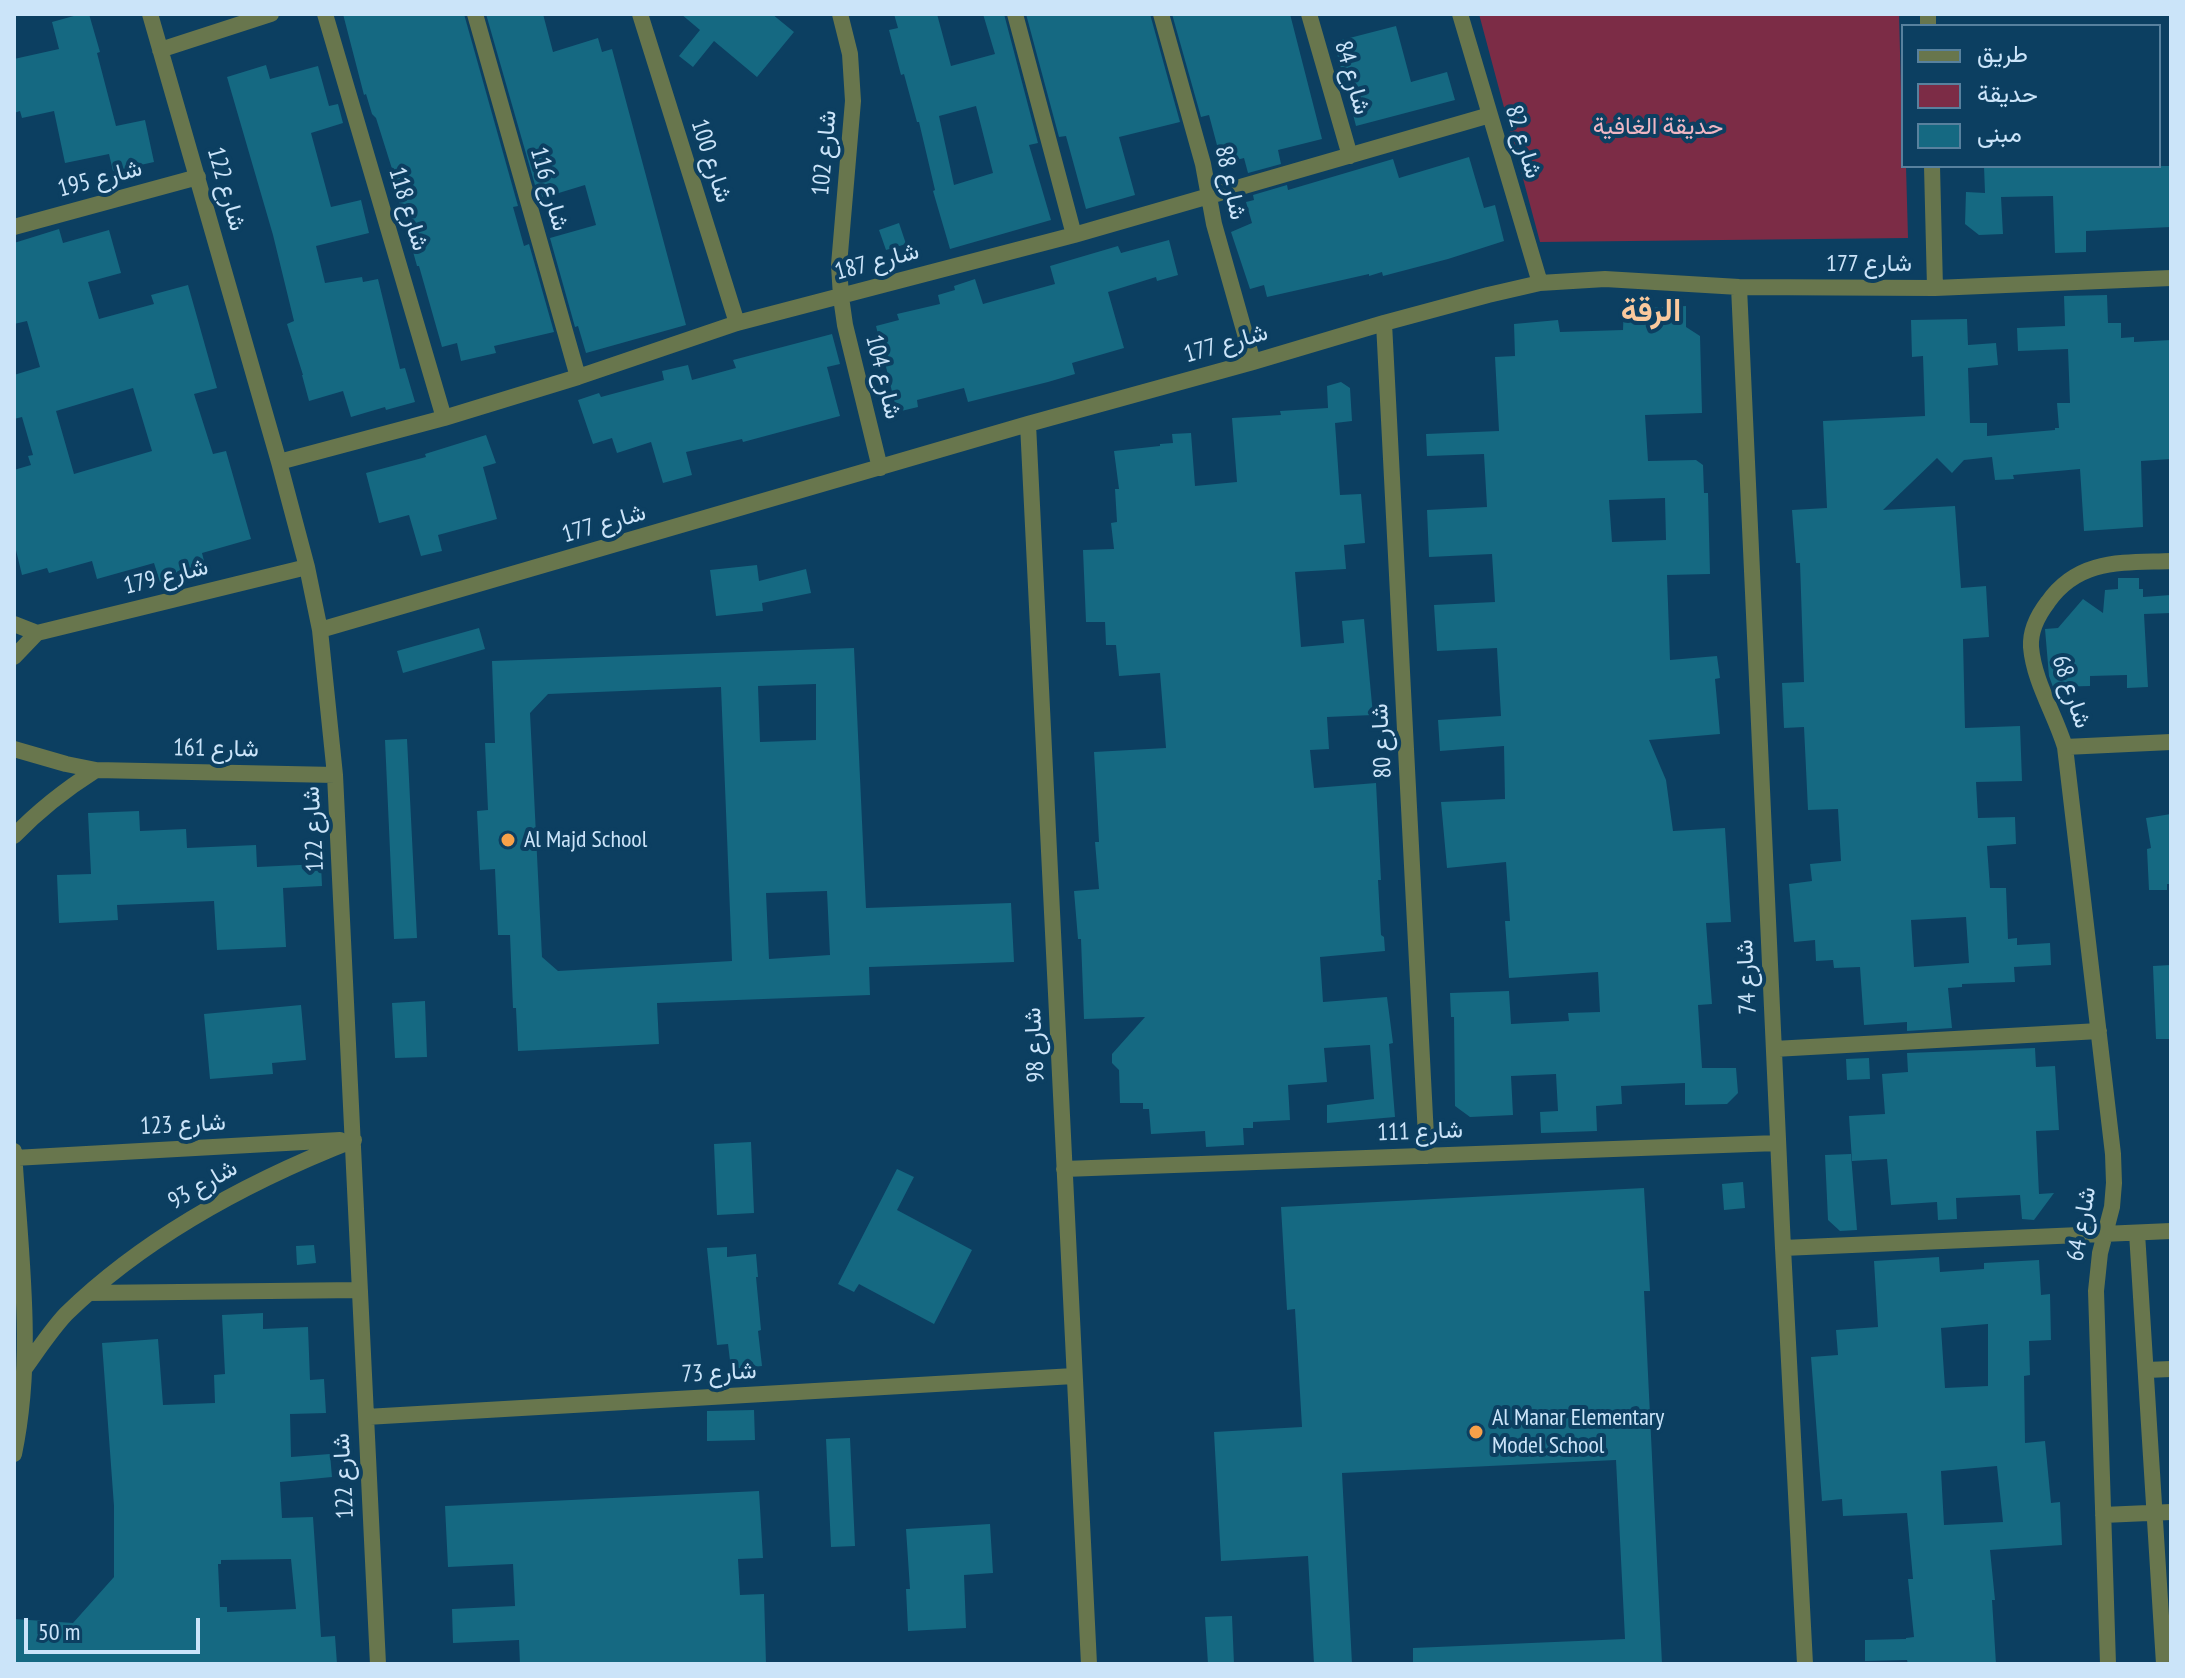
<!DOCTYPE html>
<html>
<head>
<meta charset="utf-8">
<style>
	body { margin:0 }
	#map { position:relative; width:2185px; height:1678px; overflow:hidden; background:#0c3f61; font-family:"PT Sans Narrow",Vazirmatn,sans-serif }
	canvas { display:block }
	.frame { position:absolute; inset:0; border:16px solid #cbe4f9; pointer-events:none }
	.legend { position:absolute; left:1901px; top:24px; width:260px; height:144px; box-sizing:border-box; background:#0c3f61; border:2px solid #58819e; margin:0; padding:10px 14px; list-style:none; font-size:24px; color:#cbe4f9 }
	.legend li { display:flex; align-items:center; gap:16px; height:40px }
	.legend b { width:40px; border:2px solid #58819e }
	.scale { position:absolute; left:24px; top:1618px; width:176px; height:36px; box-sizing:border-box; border:4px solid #cbe4f9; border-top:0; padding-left:10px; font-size:24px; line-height:28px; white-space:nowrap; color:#cbe4f9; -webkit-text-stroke:6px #0c3f61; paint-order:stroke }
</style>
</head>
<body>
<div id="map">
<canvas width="2185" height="1678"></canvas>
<div class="frame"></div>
<ul class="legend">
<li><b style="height:10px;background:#68764d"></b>طريق</li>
<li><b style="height:22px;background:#7c2c46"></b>حديقة</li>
<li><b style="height:22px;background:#156982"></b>مبنى</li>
</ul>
<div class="scale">50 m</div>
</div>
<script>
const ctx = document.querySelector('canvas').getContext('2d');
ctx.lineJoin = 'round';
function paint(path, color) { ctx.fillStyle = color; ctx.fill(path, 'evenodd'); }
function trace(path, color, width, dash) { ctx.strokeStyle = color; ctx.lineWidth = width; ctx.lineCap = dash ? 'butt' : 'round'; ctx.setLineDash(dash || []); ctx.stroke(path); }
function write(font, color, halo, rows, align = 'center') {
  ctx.font = font + ' "PT Sans Narrow",Vazirmatn,sans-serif'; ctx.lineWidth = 8; ctx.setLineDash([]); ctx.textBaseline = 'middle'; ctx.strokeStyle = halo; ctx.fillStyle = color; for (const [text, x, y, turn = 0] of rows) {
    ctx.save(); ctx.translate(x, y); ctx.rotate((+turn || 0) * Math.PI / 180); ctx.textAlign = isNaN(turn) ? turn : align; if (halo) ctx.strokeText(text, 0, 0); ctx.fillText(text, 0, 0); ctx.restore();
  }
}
const green = new Path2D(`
	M1479,14H1899L1903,166H1906L1908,238L1540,242Z`);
const building = new Path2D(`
	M81,14H89L100,52L97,53L116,126L145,120L154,162L113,171L109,154L65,163L54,111L22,118L20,111L14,113V59L59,49L52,22Z
	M343,14H464L518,206L513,207L524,246L529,244L554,332L494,346L496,353L461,361L457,343L442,347L419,266H417L391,173L393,172L376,118L372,114L366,94L364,95Z
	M486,14H543L553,52L598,38L602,52L612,49L686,325L586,353L578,326L575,327L550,238L596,225L585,185L539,199Z
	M681,14H772L794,32L757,77L714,41L693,67L679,56L700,30Z
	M894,14H937L951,66L995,54L983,14H1004L1038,143L1029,145L1051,220L950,249L933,191L935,190L919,122H917L904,74L901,75L889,30L898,28ZM976,106L993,173L954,185L939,116Z
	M1026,14H1150L1180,122L1119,137L1135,195L1086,209L1066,136L1059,137Z
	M1172,14H1290L1322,139L1278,150L1281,164L1248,173L1244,158L1222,164L1209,115L1201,117Z
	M1396,26L1411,82L1447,72L1455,100L1356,126L1334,42Z
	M266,65L270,79L318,66L329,106L338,104L343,123L311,133L331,207L361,200L369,233L316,246L325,283L362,277L363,282L378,279L400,369L405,368L415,402L386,410L385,407L351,417L343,391L309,401L302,375H303L287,324L294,321L273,235L227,77Z
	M1469,157L1484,208L1495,205L1504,241L1448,259L1383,276L1382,272L1369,276V274L1267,297L1264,285L1250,289L1231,232L1252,223L1246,202L1254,200L1253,195L1287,185L1288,190L1393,159L1399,178Z
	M1984,166H2171V227L2086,231V252L2055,253L2053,196L2001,197L2003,234L1979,235L1965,224L1966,192L1985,193Z
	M899,223L906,244L886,250L879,230Z
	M59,229L63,243L109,230L121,273L88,282L99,319L154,304L151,295L188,285L217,388L194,394L213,454L226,451L251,539L202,553L206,569L160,582L154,563L97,579L92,561L49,573L47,568L22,575L14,542V470L31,465L28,456L33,455L22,417L14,419V375L40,367L27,321L14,324V243ZM133,388L152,451L74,474L56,411Z
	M1169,240L1178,275L1157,281L1156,277L1108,292L1124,348L1072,363L1075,374L1048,382L968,402L964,388L917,400L918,407L897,412L876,326L899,320L897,314L940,304L938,295L955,290L954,286L975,279L983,304L1055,284L1050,266L1118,246L1121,253Z
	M2107,295L2108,323H2121V338L2134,337V342L2171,340V459L2141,461L2143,527L2084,531L2080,469L2013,475L2014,479L1995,480L1992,457L1964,460L1952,473L1937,458L1883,510L1955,506L1961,588L1986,586L1989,637L1963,639L1965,728L2020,726L2022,781L1976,782L1978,818L2015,817L2016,844L1987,846L1990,888H2006L2008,939L2017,938V945L2050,943L2051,965L2014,967L2015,982L1962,984V987L1948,988L1952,1028L1907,1031V1022L1864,1025L1860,967L1834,968L1833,960L1816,961L1815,940L1794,942L1789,884L1812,881L1810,864L1841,861L1838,809L1808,810L1804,727L1784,728L1782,683L1804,682L1800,563H1796L1792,510L1827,508L1823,421L1925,416L1923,356L1912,357L1911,320L1967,319L1968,345L1996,343L1998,365L1968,368L1970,423H1987V436L2055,430V428H2059L2057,403H2070L2068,349L2018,351L2017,328L2065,326L2064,296ZM1966,917L1969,963L1914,967L1911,920Z
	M1624,303L1648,304V308L1686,306V327L1700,336L1702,413L1645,415L1648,461L1696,460L1703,465L1704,493H1708L1710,574L1667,575L1670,660L1717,656L1720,678L1715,679L1720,734L1649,740L1666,780L1673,831L1725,828L1731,922L1706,923L1712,1004L1698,1005L1702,1068H1736L1738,1093L1727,1104L1685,1105V1083L1621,1086L1622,1104L1596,1106L1597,1131L1541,1133L1540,1112L1558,1111L1556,1074L1511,1076L1513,1115L1470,1117L1455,1106L1454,1017H1451L1450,993L1509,991L1511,1024L1569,1021L1568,1013L1600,1012L1598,972L1509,978L1505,921H1510L1506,862L1447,868L1441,802L1505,799L1504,746L1440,751L1438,720L1501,716L1497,648L1437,651L1434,605L1495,602L1492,554L1429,557L1427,510L1487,507L1484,454L1427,456L1426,434L1499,431L1495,357L1515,356L1514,324L1558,320L1560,332L1623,330ZM1665,498L1666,540L1612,542L1609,500Z
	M832,334L840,364L827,367L840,416L743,442L742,439L686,452L692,475L663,483L651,442L617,453L612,438L593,444L578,400L599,393L601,397L664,380L662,371L688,365L692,380L736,368L733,360Z
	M1341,382L1350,388L1352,421L1335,423L1340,495L1361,494L1365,543L1344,545L1346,569L1295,572L1301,647L1344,643L1342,621L1364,619L1373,715L1327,717L1329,749L1310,750L1314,788L1376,783L1381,880H1378L1381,935L1384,937L1385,951L1320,957L1323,1002L1387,997L1393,1043L1389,1044L1395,1117L1327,1123V1105L1374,1099L1370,1045L1324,1048L1327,1082L1288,1085L1290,1120L1253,1122V1128H1243L1244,1145L1206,1147L1205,1131L1151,1134L1149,1109H1143V1103H1120L1119,1070L1112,1063V1054L1145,1017L1084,1019L1081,939H1078L1074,891L1099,889L1095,842H1099L1094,752L1166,748L1160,673L1119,676L1116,645H1106L1105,622H1086L1083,550L1114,549L1111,523L1117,522L1115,489H1119L1114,451L1160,446V444L1173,443L1172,434L1191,433L1195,486L1237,482L1232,418L1281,415L1280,411L1328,408L1327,386Z
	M486,435L496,463L483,467L497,519L438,535L442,551L421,556L409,515L379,523L366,473L426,457L425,454Z
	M757,565L759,581L806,569L811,593L762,603L763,611L716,616L710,570Z
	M2118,578H2139V589H2143V597L2171,595V613L2144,614L2148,687L2127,688V675L2090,676V686L2053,687L2049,676L2045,629L2058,628L2083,599L2103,613L2105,590L2118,589Z
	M479,628L485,649L403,673L397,651Z
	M854,648L866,908L1011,903L1014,962L869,967L870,995L657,1003L659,1044L518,1051L516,1008H513L510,935H498L495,869L480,870L477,811L488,810L485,743H495L492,661ZM816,684V740L760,742L758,686ZM721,687L732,961L558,971L542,957L530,713L548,694ZM827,891L830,955L769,959L766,893Z
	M407,739L417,938L394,939L385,740Z
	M139,811L140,831L186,829L187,848L256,845L257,867L321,864L322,886L283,888L286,947L217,950L214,901L117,905L118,920L59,923L57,875L91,874L88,813Z
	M2171,814V884H2167V890H2149L2147,849L2151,848L2146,818Z
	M2171,965V1039H2156L2153,966Z
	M425,1001L427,1057L395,1058L392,1003Z
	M301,1005L306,1060L272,1063L273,1074L210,1079L204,1014Z
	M2035,1048L2036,1067L2055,1066L2059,1130L2036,1131L2039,1194L2054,1193L2034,1220L2022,1219L2020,1195L1956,1198L1957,1219L1938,1220L1937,1202L1891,1205L1887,1159L1852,1161L1849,1116L1885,1114L1882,1074L1908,1072L1907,1053Z
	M1869,1058L1870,1079L1847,1080L1846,1059Z
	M751,1142L754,1213L717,1215L714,1144Z
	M1851,1154L1857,1230L1840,1231L1828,1220L1825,1155Z
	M897,1169L914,1177L897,1210L972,1250L934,1324L859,1284L854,1292L838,1284Z
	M1743,1182L1745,1208L1724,1210L1722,1184Z
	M1644,1188L1650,1291H1644L1662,1664H1413V1648L1625,1639L1616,1460L1342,1473L1352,1664H1314L1308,1556L1221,1561L1214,1432L1302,1427L1295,1309L1287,1310L1281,1207Z
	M314,1245L316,1263L297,1265L296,1246Z
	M727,1247V1257L756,1254L758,1277H756L761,1330L758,1331L762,1366L731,1369L728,1344L717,1345L707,1248Z
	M1939,1257L1940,1272L1984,1269V1263L2039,1260L2041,1295L2050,1294L2051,1340L2029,1341L2030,1375L2024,1376L2025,1443L2045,1441L2051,1503L2060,1502L2062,1545L1990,1550L1995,1600H1992L1996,1664H1908L1907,1660L1865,1661V1640L1906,1639V1638L1914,1637L1908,1579H1913L1907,1513L1843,1516L1842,1499L1822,1501L1811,1357L1838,1355L1836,1330L1878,1327L1874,1261ZM1988,1324V1386L1945,1388L1941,1328ZM1997,1466L2003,1522L1944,1525L1941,1471Z
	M263,1313V1329L308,1327L310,1380L324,1379L326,1413L290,1414L291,1457L330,1454L332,1477L280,1482L282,1518L313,1517L321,1637L335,1636L337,1664H14V1619L73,1623L114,1577V1506L102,1343L158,1339L163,1405L215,1403L214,1375L225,1374L222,1315ZM291,1559L296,1609L227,1612V1607H220L218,1564H221V1560Z
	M754,1410L755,1440L707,1441V1411Z
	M850,1438L855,1546L831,1547L826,1439Z
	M759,1491L763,1558L738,1559L740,1595L764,1594L766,1664H520L519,1640L453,1643L452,1609L515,1606L513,1564L448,1567L445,1506Z
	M990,1524L993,1573L964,1575L966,1628L908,1631L906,1589H910L906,1529Z
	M1232,1616L1234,1664H1208L1205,1617Z`);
const street = new Path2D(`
	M150,14L279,462L307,567L320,630L335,775L378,1664
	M325,14L444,418
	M475,14L578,377
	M640,14L737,323
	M840,14L850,54L853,101L839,265L841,297L845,325L880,468
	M1015,14L1074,235
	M1161,14L1203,164L1214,224L1253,362
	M1309,14L1350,156
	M1460,14L1540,283
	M1928,14V26
	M160,50L271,14
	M1932,166L1935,288
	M14,227L198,177
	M1739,287L1783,1248L1805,1664
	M1384,323L1427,1156
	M1028,424L1089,1664
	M279,462L444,418L578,377L737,323L1074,235L1490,115
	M14,624L37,633
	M320,630L1028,424L1253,362L1384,323L1488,295L1540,283L1605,279L1739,287L1935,288L2171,278
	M37,633L307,567
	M14,657L37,633
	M2065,747L2171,742
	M14,749L66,764L96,770L335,775
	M14,836C39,810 66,789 96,770
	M1774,1049L2099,1031
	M14,1151C20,1252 35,1354 14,1454
	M14,1158L340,1140
	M1064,1169L1778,1143
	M2137,1233L2164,1664
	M1783,1248L2171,1231
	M89,1293L360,1290
	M25,1368C38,1350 51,1330 66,1314C147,1235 249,1181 354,1140
	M2146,1370L2171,1369
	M366,1417L1074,1376
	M2103,1515L2171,1512
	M2108,1664L2096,1291L2100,1253L2112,1207L2114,1183L2113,1154L2065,747C2055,714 2034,682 2031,647C2030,630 2038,615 2048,602C2079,558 2123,563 2171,561`);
const markers = [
	[508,840,8,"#f7a149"],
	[1476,1432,8,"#f7a149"]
];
const streetNames = [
	["شارع 84",1352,78,74],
	["شارع 82",1523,142,73],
	["شارع 102",825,153,-85],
	["شارع 100",711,161,72],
	["شارع 195",100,179,-15],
	["شارع 88",1230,183,78],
	["شارع 122",226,189,74],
	["شارع 116",549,189,74],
	["شارع 118",408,209,73],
	["شارع 187",877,262,-15],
	["شارع 177",1869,264],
	["شارع 177",1226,344,-16],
	["شارع 104",883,377,76],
	["شارع 177",604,524,-16],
	["شارع 179",166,577,-14],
	["شارع 68",2071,692,71],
	["شارع 80",1382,741,-93],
	["شارع 161",216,749,1],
	["شارع 122",314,829,-93],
	["شارع 74",1747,977,-93],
	["شارع 98",1035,1045,-93],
	["شارع 123",183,1125,-3],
	["شارع 111",1420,1132,-2],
	["شارع 93",203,1185,-30],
	["شارع 64",2082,1224,-80],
	["شارع 73",719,1373,-3],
	["شارع 122",344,1476,-93]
];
const parkNames = [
	["حديقة الغافية",1658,127]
];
const poiNames = [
	["Al Majd School",524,840],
	["Al Manar Elementary",1492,1418],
	["Model School",1492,1446]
];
const districtNames = [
	["الرقة",1651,312]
];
paint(green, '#7c2c46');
paint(building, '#156982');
trace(street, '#68764d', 16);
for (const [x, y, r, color] of markers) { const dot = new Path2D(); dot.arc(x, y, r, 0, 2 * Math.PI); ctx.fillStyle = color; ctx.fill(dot); trace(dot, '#0c3f61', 3); }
write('24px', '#cbe4f9', '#0c3f61', streetNames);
write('24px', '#efb6c3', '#0c3f61', parkNames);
write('24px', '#cbe4f9', '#0c3f61', poiNames, 'left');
write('bold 32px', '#fac99d', '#0c3f61', districtNames);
</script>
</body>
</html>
